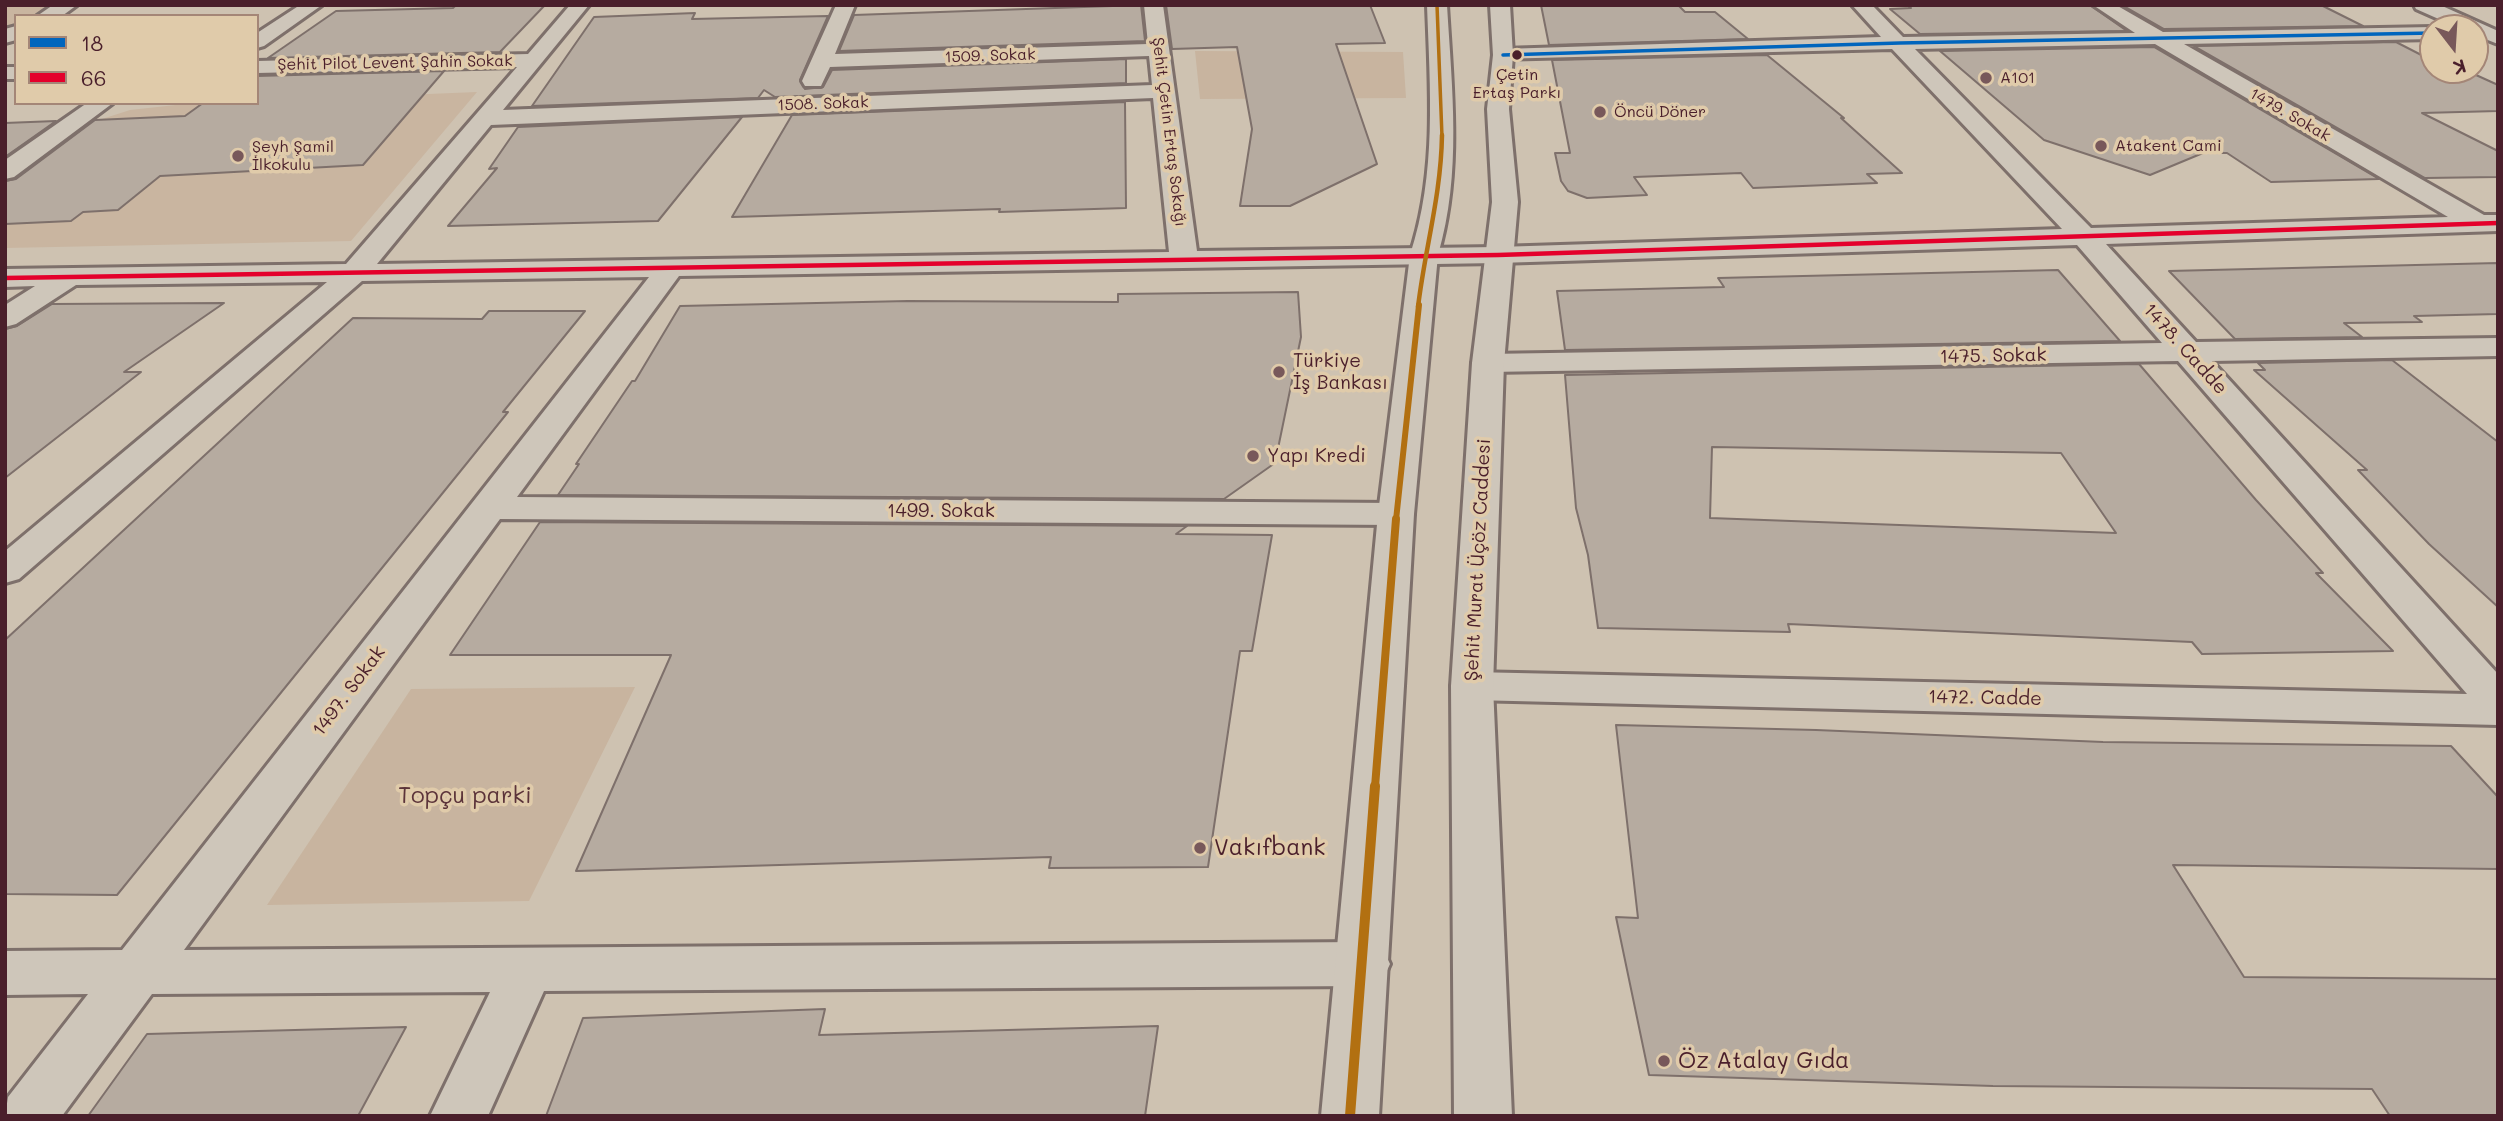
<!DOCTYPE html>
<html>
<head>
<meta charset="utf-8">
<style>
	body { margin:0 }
	#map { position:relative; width:2503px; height:1121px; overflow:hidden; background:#cec2b1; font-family:Mali,sans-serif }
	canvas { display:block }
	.frame { position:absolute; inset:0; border:7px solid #4a1f2b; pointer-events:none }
	.legend { position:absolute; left:14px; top:14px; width:245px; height:91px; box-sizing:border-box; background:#e0cbaa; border:2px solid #a48677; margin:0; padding:9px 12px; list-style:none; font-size:21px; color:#4a1f2b }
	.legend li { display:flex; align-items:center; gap:14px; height:35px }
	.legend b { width:35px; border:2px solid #a48677 }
	.north { position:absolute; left:2419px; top:14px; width:70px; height:70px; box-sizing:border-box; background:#e0cbaa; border:2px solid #a48677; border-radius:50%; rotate:163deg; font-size:19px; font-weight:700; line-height:28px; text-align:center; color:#4a1f2b }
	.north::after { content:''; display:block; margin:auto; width:24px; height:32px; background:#78585a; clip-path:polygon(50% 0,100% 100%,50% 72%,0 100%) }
</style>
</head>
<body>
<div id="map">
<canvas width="2503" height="1121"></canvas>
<div class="frame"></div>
<ul class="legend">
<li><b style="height:9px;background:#0065bd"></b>18</li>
<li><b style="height:9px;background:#e4002b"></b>66</li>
</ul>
<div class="north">K</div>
</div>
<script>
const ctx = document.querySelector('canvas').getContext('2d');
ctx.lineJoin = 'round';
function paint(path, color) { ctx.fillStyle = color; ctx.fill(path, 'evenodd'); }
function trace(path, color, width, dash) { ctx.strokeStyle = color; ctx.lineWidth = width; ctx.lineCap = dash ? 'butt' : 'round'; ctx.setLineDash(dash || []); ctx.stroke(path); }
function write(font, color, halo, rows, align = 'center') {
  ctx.font = font + ' Mali,sans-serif'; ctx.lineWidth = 7; ctx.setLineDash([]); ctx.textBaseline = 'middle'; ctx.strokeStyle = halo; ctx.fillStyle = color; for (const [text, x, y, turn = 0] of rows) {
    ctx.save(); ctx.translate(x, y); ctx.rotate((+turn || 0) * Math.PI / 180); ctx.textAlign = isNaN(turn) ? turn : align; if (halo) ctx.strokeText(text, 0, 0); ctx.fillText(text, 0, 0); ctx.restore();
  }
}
const built = new Path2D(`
	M5,5H55L35,16H16V26L5,31Z
	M477,92L351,241L5,248V193L102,119L130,110L185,104Z`);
const green = new Path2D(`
	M1195,51L1403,52L1406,98L1200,99Z
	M635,687L529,901L267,905L411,689Z`);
const building = new Path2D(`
	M456,5H545L500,52L268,58L336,11L453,8Z
	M1141,5L1145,41L839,51L854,15Z
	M1166,5H1370L1385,43L1336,44L1377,164L1290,206H1240L1252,129L1237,47L1172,49Z
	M1541,5H1678L1685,12H1715L1748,39L1549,45Z
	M1907,5H2090L2127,31L1920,34L1890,9L1911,8Z
	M2122,5L2323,6L2363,26L2164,29Z
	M695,13L692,19L828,16L800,80L805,89L823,87L832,70L1126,59V83L775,97L764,90L758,98L532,106L594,17Z
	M2396,42L2433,61V70H2465L2498,85V111L2422,113L2498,151V177L2425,178L2194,46Z
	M2154,47L2379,179L2271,182L2227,153H2203L2150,175L2044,140L1940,51Z
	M1767,55L1844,118H1841L1902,173L1867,174L1877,183L1753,188L1741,173L1634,177L1647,195L1587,198L1568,191L1561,181L1555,153H1570L1552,60Z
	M444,71L363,165L160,176L118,210L83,212L71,221L5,224V181L16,179L95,120L185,116L203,103H257V76Z
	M1125,102L1126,208L999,212L1000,209L732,217L792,115Z
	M742,117L658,221L448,226L497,168L489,169L518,127Z
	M56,121L5,157V123Z
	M2498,263V314L2414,316L2422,322L2344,323L2362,337L2235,339L2169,271Z
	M2058,270L2120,341L1565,350L1557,291L1724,287L1718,278Z
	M1298,292L1301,337L1275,463L1224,499L558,495L579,464H576L632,381H635L680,306L908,301L1118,302V294Z
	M224,303L124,372H141L5,478V329L17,326L52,304Z
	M489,311H585L503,412H508L467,463L117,895L5,894V640L353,318L482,319Z
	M2392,360L2498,442V607L2429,544L2358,470H2367L2254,370H2265L2258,363Z
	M2139,364L2256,500L2323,573H2316L2393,651L2202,654L2192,642L1788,624L1790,632L1598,628L1588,555L1576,508L1565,375ZM1712,447L2061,453L2116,533L1710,518Z
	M540,522L1187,526L1176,534L1272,535L1252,651H1240L1208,867L1049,868L1051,857L576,871L671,655H450Z
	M1616,725L1816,730L2103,742L2451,746L2498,797V869L2173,865L2244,977L2498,979V1116H2390L2372,1089L1993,1086L1649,1075L1616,917L1638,918Z
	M825,1009L819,1035L1158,1026L1145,1116H546L583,1018Z
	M406,1027L358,1116H88L147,1034Z`);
const minor = new Path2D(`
	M53,5H77L62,16H37Z
	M300,5H322L264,46L257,48V33Z
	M570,5H589L503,110L1152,85L1149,56L830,67L821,86H805L802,81L836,5H855L835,54L1148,44L1144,5H1163L1197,251L1498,247L2062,229L1892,49L1496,59L1493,55L1496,51L1503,49L1881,37L1852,5H1872L1903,37L2135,33L2093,5H2116L2163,32L2433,27L2437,28H2433V39L2184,44L2484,215H2498V231L2106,244L2196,342L2498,338V356L2212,361L2498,674V725L1472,700L1457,696L1451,686L1457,676L1472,672L2467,694L2178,361L1488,372L1477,370L1472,363L1477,356L1488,354L2162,343L2077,245L1498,263L679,276L517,497L1396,503L1409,506L1414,514L1409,522L1396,525L500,519L184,950L1364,942L1383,949L1390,964L1383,979L1364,986L544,991L488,1116H430L490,992L152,994L62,1116H5L8,1097L88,994L5,995V951L122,950L649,277L362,281L19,579L5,583V551L327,282L76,285L16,324L5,327V305L35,286L5,287V269L346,264L517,67L257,73V61L528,54ZM2155,44L2448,217L2091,228L1915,49ZM1153,98L1169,252L377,264L491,125Z
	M2414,5H2440L2498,31V44L2475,35V28H2459L2416,9Z
	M16,26V40L5,43V29Z
	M5,67H16V79H5Z
	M87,103H113L14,177L5,179V160Z`);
const major = new Path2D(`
	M1427,5H1447C1452,90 1462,173 1438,255L1414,514L1379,1116H1321L1378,514L1410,255C1437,173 1430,90 1427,5Z
	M1490,5H1510L1513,55L1509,109L1518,202L1504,363L1493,686L1512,1116H1454L1451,686L1472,363L1492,202L1487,109L1493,55Z`);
const bus1 = new Path2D(`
	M1503,55L1900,43L2433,33`);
const bus2 = new Path2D(`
	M5,278L1498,255L2498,223`);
const bus3Far4 = new Path2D(`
	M1437,5L1442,137`);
const bus3Far3 = new Path2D(`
	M1418,307C1425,248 1441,196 1442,135`);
const bus3Far2 = new Path2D(`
	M1396,520L1419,305`);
const bus3Far1 = new Path2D(`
	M1375,787L1396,519`);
const bus3 = new Path2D(`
	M1350,1116L1375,786`);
const markers = [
	[1517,55,6,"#4a1f2b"],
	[1986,78,7,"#78585a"],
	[1600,112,7,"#78585a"],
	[2101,146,7,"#78585a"],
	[238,156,7,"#78585a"],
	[1279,372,7,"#78585a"],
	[1253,456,7,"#78585a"],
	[1200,848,7,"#78585a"],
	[1664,1061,7,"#78585a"]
];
const farStreetnames = [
	["1509. Sokak",990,56,-2],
	["Şehit Pilot Levent Şahin Sokak",395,63,-1],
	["1508. Sokak",823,104,-2],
	["1479. Sokak",2290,115,30],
	["Şehit Çetin Ertaş Sokağı",1169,132,83]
];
const farBusnames = [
	["Çetin",1517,75],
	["Ertaş Parkı",1517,93]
];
const farPoinames = [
	["A101",2000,78],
	["Öncü Döner",1614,112],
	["Atakent Cami",2115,146],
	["Şeyh Şamil",252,147],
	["İlkokulu",252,165]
];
const streetNames = [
	["1478. Cadde",2185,349,48],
	["1475. Sokak",1993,356,-1],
	["1499. Sokak",941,511],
	["Şehit Murat Üçöz Caddesi",1478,560,-87],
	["1497. Sokak",349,691,-53],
	["1472. Cadde",1985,698,1]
];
const poiNames = [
	["Türkiye",1293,361],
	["İş Bankası",1293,383],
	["Yapı Kredi",1267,456]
];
const nearParknames = [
	["Topçu parki",465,796]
];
const nearPoinames = [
	["Vakıfbank",1214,848],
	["Öz Atalay Gıda",1678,1061]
];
paint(built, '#c9b5a0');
paint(green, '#c8b49f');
paint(building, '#b6aba0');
trace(building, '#7e706b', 2);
trace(minor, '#7e706b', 6);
trace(major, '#7e706b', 6);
paint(minor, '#cec6ba');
paint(major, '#cec6ba');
trace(bus1, '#0065bd', 3.5);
trace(bus2, '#e4002b', 4.5);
trace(bus3Far4, '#b27011', 3.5);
trace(bus3Far3, '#b27011', 4.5);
trace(bus3Far2, '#b27011', 6);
trace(bus3Far1, '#b27011', 8);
trace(bus3, '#b27011', 10);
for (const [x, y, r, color] of markers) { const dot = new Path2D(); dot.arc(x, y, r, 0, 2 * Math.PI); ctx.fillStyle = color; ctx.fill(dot); trace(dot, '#e0cbaa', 2.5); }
write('16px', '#4a1f2b', '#e0cbaa', farStreetnames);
write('16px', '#4a1f2b', '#e0cbaa', farBusnames);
write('16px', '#4a1f2b', '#e0cbaa', farPoinames, 'left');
write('19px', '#4a1f2b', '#e0cbaa', streetNames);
write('19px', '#4a1f2b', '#e0cbaa', poiNames, 'left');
write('23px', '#5c343a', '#e0cbaa', nearParknames);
write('23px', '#4a1f2b', '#e0cbaa', nearPoinames, 'left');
</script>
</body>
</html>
